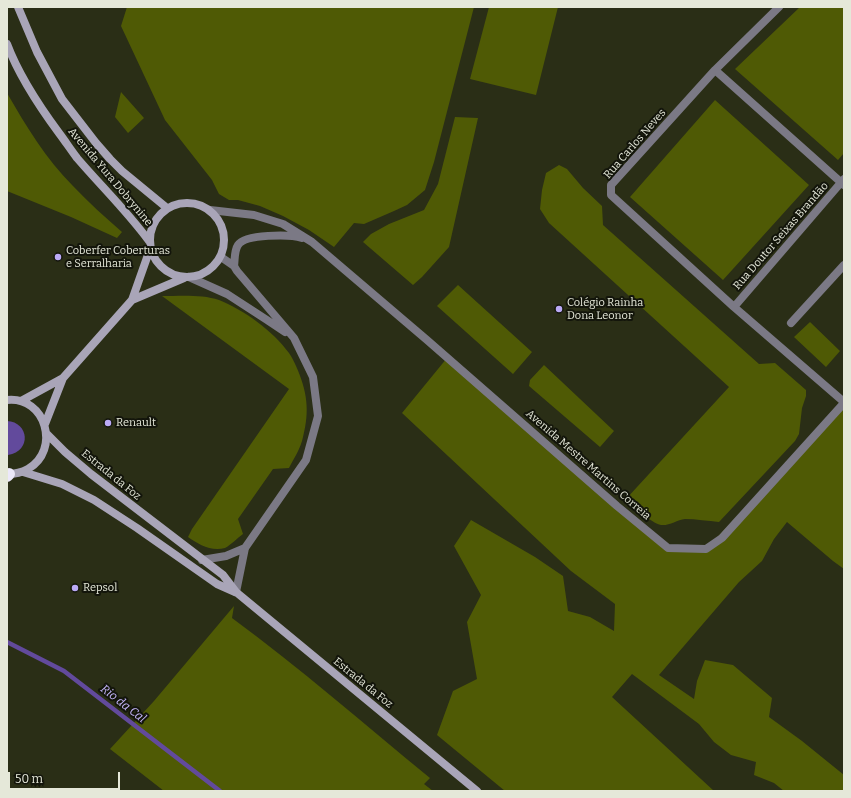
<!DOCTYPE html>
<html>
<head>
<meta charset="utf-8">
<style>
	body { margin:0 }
	#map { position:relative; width:851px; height:798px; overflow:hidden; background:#2a2e16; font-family:Bitter,serif }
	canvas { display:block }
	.frame { position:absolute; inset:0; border:8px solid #e5e8d9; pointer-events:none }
	.scale { position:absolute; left:8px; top:772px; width:112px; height:18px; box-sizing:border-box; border:2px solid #e5e8d9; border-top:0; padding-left:5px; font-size:12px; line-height:14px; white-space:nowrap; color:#e5e8d9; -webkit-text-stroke:3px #13150b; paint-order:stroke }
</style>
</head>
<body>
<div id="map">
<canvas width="851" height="798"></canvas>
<div class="frame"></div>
<div class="scale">50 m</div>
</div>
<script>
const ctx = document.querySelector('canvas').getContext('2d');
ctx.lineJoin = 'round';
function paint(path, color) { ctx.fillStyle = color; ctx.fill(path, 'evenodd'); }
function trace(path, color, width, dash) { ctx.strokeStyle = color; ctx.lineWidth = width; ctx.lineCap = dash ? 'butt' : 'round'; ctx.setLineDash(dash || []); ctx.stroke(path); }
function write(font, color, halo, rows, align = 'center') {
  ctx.font = font + ' Bitter,serif'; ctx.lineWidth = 4; ctx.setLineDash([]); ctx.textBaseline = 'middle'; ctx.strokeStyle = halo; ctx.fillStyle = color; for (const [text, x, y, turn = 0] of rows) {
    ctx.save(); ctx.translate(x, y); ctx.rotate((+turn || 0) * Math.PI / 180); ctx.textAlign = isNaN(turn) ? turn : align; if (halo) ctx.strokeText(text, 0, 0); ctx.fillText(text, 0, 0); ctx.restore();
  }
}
const green = new Path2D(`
	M127,7H474L434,162L425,190L407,205L394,211L364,224L354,223L334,247L309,230L283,216L260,206L238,200H229L219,194L212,180L165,120L121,26Z
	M489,7H558L536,95L470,79Z
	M800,7H844V153L838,160L735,69Z
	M121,92L144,118L128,133L115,117Z
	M7,93C26,126 46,159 73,186C88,202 105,217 122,232L117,238L71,217L7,191Z
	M715,100L809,185L723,280L630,197Z
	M455,117L478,118L449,247L422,277L413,285L363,242L371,234L389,224L424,210L438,184Z
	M559,165L567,169L583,188L602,206L603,225L759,364L775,363L806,390V396L802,408L799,434L795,441L719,522C708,521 696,519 685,519C677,520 669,526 661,525C652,524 633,505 626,499L729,387L549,223L540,209L542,190L546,173Z
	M458,285L532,352L513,374L437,306Z
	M162,296C179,296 202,294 219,300C244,310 273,331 289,353C292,357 294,362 296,366C307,391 310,410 303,437C301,448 294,458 289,468L273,469L238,519L243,534C237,538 231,545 225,548C211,552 198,544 188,537L192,529L289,389Z
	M810,322L840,351L826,367L794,337Z
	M447,358L668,548L706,549L844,403V569L833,561L787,522L774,539L762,561L739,582L659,675L694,699L697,681L705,660L733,665L772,698L769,717L802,741L844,775V791H784L774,783L754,775L756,762L731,755L714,742L699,724L632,674L612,697L714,791H505L437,735L453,691L477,679L467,622L481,595L454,546L471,520L535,557L563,576L568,611L590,617L614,631L615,604L571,571L402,413Z
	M544,365L614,431L600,447L529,386L530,380Z
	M234,606L232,618C300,668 364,724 430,778L424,784L433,791H164L110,749L154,701Z`);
const water = new Path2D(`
	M7,421C29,422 32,451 8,455H7Z`);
const stream = new Path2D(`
	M7,642L64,671L220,791`);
const minor = new Path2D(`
	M779,7L715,70L611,185V195L734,307L844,402
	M715,70L844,185
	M210,210L254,215L283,224L312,242L427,340L617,506L668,548L706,549L722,538L844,403
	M221,257L234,266L237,271L294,338L313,377L318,416L306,460L245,548L236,592
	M234,266C235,260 234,251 238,245C245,234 290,234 302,238
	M189,277L227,294L267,320L285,332
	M734,307L844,179
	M791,323L844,265
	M202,560L226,556L245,548`);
const secondary = new Path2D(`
	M18,7L37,52L62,99L96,143L110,159L122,171L167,208
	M7,44C19,76 39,106 59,133C65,141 71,150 77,158C101,186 127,211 149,241
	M150 240a37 37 0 1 1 74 0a37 37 0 1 1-74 0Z
	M132,300L184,278
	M7,400C46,396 61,450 28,469C21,473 15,474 7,474
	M21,401L63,378L132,300L150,249
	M45,424L63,378
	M47,434L65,452L91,474L223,575L236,592L477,791
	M23,472L62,484L94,500L137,528L217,584L235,592`);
const motorway = new Path2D(`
	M7,476L9,474`);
const markers = [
	[58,257,4,"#bbaaf6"],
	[559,309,4,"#bbaaf6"],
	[108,423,4,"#bbaaf6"],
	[75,588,4,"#bbaaf6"]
];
const streetNames = [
	["Rua Carlos Neves",635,144,-49],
	["Avenida Yura Dobrynine",110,177,50],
	["Rua Doutor Seixas Brandão",781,236,-49],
	["Avenida Mestre Martins Correia",588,465,41],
	["Estrada da Foz",111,475,39],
	["Estrada da Foz",363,683,39]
];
const poiNames = [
	["Coberfer Coberturas",66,251],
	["e Serralharia",66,264],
	["Colégio Rainha",567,303],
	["Dona Leonor",567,316],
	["Renault",116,423],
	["Repsol",83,588]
];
const waterNames = [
	["Rio da Cal",123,704,38]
];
paint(green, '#4f5a05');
paint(water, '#624a9c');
trace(stream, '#624a9c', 4.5);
trace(minor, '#7b7985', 8);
trace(secondary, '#a9a5b8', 8);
trace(motorway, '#ece8fa', 12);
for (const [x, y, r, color] of markers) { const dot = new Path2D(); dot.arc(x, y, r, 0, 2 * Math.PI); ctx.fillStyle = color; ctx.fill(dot); trace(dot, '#13150b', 1.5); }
write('11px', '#e5e8d9', '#13150b', streetNames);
write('11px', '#e5e8d9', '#13150b', poiNames, 'left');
write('italic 12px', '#c4b5f9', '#13150b', waterNames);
</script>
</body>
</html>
